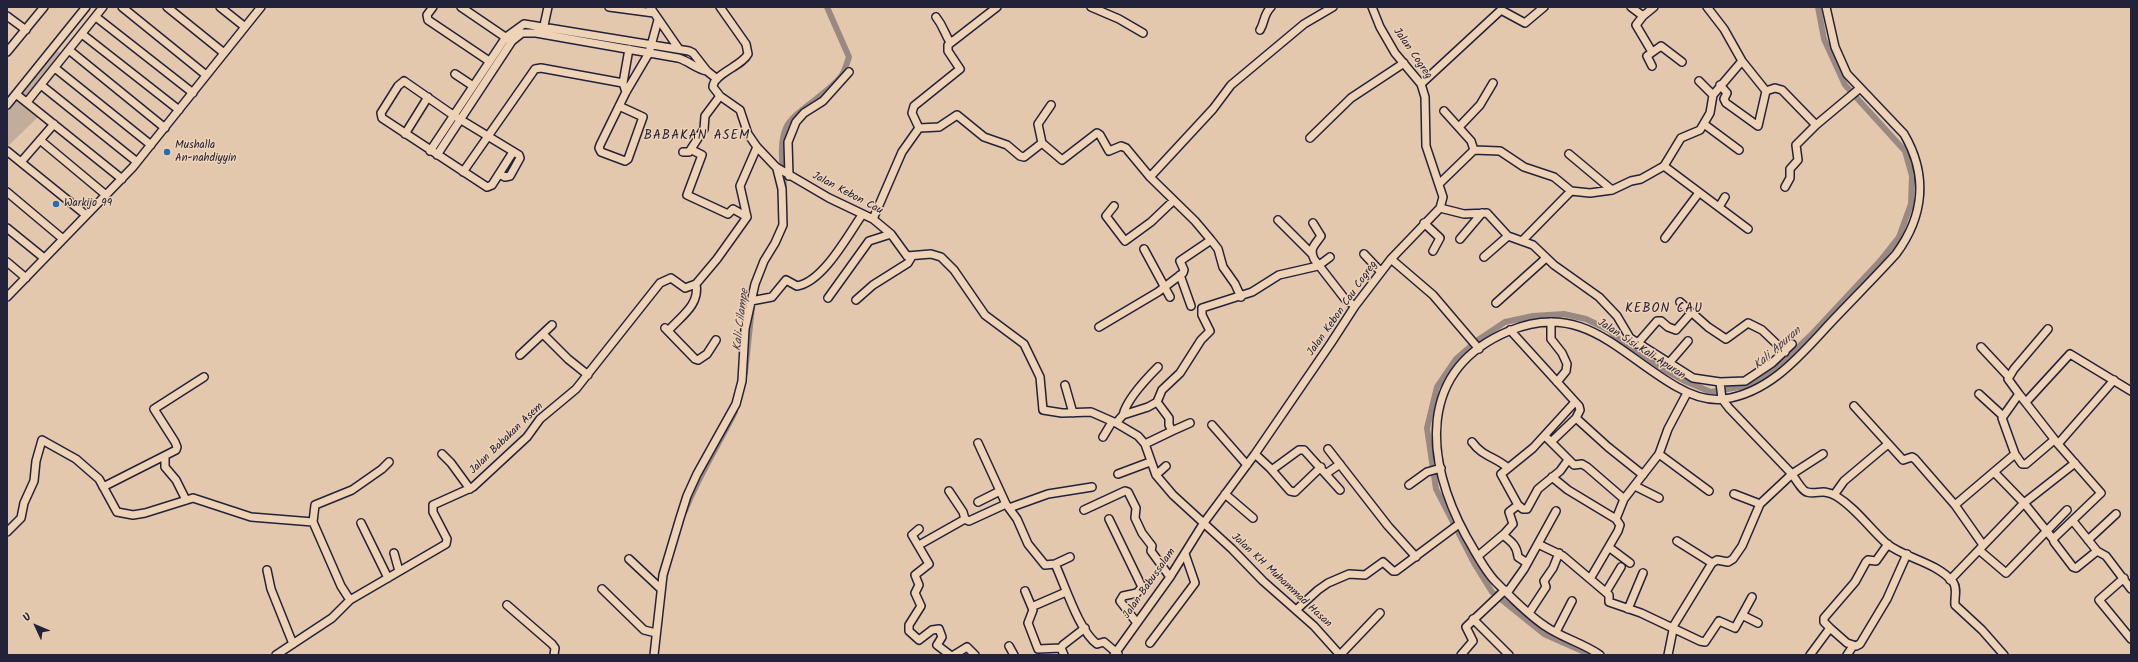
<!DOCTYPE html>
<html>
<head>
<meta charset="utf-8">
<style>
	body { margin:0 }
	#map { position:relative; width:2138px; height:662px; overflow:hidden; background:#e3c8ae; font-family:Kalam,sans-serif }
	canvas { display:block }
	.frame { position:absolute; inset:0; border:8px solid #22223b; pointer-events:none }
	.north { position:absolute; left:16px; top:606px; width:40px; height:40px; -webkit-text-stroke:3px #efd3b6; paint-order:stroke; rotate:314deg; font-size:11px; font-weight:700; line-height:16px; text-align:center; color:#22223b }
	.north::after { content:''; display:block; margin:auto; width:14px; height:18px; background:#22223b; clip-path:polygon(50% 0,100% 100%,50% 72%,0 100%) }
</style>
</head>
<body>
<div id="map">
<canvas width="2138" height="662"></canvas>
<div class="frame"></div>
<div class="north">U</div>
</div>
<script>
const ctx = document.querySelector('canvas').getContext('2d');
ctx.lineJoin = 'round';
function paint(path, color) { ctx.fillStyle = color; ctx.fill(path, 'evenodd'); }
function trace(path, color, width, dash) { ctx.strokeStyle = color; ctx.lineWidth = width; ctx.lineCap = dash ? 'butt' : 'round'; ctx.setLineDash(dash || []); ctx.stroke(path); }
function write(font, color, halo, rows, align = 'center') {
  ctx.font = font + ' Kalam,sans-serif'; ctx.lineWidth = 3; ctx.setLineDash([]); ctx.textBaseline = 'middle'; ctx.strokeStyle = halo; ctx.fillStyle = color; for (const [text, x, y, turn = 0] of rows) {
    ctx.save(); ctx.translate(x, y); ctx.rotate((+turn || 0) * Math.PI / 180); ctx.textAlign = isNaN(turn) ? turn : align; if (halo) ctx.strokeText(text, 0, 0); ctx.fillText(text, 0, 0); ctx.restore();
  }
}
const green = new Path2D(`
	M54,47L63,56L27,102L17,93Z
	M17,96L40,115L7,147V108Z`);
const canal = new Path2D(`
	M784,190C784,171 778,146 786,128C792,112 830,93 842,75C845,70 847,63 849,57L827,7
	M1478,340L1505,322L1533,316L1564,314L1586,319L1609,330L1626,346L1661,368L1687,382L1711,392L1750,385L1773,371L1810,336L1880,261L1899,237L1911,204L1912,176L1905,151L1845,85L1824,39L1818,7
	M1471,346L1456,359L1437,387L1427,428L1436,489L1474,563L1492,592L1544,634L1591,655
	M745,373L752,307
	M685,511C698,477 718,446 735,412`);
const minor = new Path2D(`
	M122,7L206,75
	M167,7L224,53
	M220,7L245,27
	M433,7L427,15L428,20L489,61
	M461,7L508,39
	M609,7L654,13
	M650,7L679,49
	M720,7L746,44L748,54C742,66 713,74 713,87L720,96L740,110L748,134L757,147L776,167L829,198L873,219L891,234L907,256L931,254L941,257L954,270L985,315L1024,344L1040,377L1043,410L1062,413L1091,412L1116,423L1138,436L1145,444L1156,475L1173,495L1232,549L1263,581L1314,626L1340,655
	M1091,7L1119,19L1143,33
	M1372,7L1380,27L1395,53L1421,84L1425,97L1426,146L1443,197L1440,208
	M1631,7L1643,16L1654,7
	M1707,7L1724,29L1742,61L1766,91L1758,126L1726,103L1724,99L1727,93L1720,85
	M7,16L26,30
	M1643,16L1636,25L1652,52
	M96,17L193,93
	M936,17C944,27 944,33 950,42
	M543,30L548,7
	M1260,30C1265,22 1263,15 1271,7
	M82,34L179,110
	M69,50L165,128
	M7,52L44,7
	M1652,66L1647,56L1661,46L1682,62
	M55,68L151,145
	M455,74L473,86
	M1699,81L1713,95
	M623,83L629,49
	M1421,84L1501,10L1525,23L1544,7
	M41,85L137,162
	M1766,91L1775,88L1782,90L1816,125
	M16,94L122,179
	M27,102L103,7
	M7,105L86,7
	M619,106L643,117L628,159L625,161L601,152L599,148L600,145L626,92L649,53L658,20
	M1444,111L1471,141L1474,150
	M1704,124L1739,150
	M1459,127L1480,105L1493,83
	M919,128L912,113L914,106L960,69L948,51V45L997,7
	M405,134L428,97
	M1310,138L1351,98L1404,63
	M40,140L106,195
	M1042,143L1038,124L1051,105
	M692,150L702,155L687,195L728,214L733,209L747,217
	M1474,150L1500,151L1524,167L1554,177L1571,191L1590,193L1612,190L1631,181L1641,179L1664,166L1681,138L1700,130L1710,113L1713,95L1742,61
	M7,151L86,215
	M430,151L506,37L524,24L689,51L693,53L707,71L717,79
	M683,152H689L704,129L705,116L720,96
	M1569,154L1612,190
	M437,155L512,41L522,33H536L678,58C689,61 696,69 707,71
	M21,162L54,124
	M1664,166L1748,229
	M463,172L535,69L541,68L623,83L626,92
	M499,174L505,177L510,176L520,158L519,155L453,115L404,81L398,86L381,113L382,118L487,187L492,185L513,152
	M789,176L788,142L796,122L804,113L823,101L849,72
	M1150,177L1213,109L1231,85L1304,24L1333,7
	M1439,184L1474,150
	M1785,187L1790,178V169L1798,160L1796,145L1816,125L1859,89
	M7,192L63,239
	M1114,206L1106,216L1125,241L1151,222L1173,201
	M1719,207L1725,197
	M873,219L902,152L919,128L939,127L957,115L984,137L1007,145L1020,156L1024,157L1042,143L1062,160L1097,133L1100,135L1109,151L1121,146L1126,148L1150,177L1195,221L1211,240L1218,249L1223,267L1235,284L1241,297
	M1278,220L1312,254
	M1313,223L1321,236C1315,245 1309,248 1314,259L1345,299L1355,306
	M1424,223L1440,238L1433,251
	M7,228L44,258
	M1665,238L1698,194
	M1460,239L1482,213
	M1522,241L1571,191
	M1144,249L1170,297
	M1364,254L1381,272
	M1484,257L1508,236
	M1391,259L1433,295L1479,349
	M7,262L26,278
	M1180,275L1191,306
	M7,297L133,167L261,7
	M828,298L869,241L891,234
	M856,300L873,285L908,263L911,258L907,256
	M751,301L772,297L786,280L797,286C823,282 848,235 862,215
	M1680,302L1708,327L1726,339L1748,323L1762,330L1785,352
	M1496,303L1546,258
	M1551,322V339L1562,353L1567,364L1566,371L1557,382
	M1099,327L1158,292L1183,273L1184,270L1180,261L1211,240
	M665,328L695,359L698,360L707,354L716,340
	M1510,330L1579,406L1580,410L1576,418L1608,447L1643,475
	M668,331C681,316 700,305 696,284
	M543,334L568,359L588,375
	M1637,344L1657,321H1661L1668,327L1676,330L1691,313
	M1981,347L2009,377
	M520,355L552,325
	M1669,363L1688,341
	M1720,382L1722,399L1729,408L1792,474L1823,454
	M1065,385L1073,413
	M1979,394L2003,416
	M2019,394L2008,379L2014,369L2048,329
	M2026,402L2070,354L2131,391
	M1854,406L1903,460L1912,457L1915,459L1955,505L2015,454L2002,418L2019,394L2058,444L2101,493L2053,539L2024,503L1994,472
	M1123,415C1127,399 1146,379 1158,367
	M1116,423L1123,415L1148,407L1157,402L1162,390L1180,373L1201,340L1210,331L1202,315V308L1252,292L1279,275L1318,266L1330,257
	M1212,425L1247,465
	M1172,431L1190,423
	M1545,436L1574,465L1582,464L1587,467L1624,499
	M1103,437L1112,422
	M1472,442C1483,457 1494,456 1508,468
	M1551,442L1576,418
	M978,443L1006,504L1017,519L1028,544L1045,565L1055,564C1065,585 1079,631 1097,644L1104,642L1118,654
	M1145,444L1172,431L1169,425V418L1157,402
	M2058,444L2114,380
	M1328,449L1388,526L1416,557
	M442,454L451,463L470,489
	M1255,454L1270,468L1273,469L1299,450H1304L1340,490
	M1659,454L1709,491
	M2015,454L2022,464H2026L2054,440
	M165,456V467L176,480L186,500
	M1270,468L1290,491L1295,492L1321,467
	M1327,473L1340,464
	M1118,474L1150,462
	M1156,475L1166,466
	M1552,477L1568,490L1616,519
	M1409,485L1427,472L1441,468
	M1635,486L1659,498
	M103,487L176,450L177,447L175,442L154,409L204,377
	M1225,494L1253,518
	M1734,494L1760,504
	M1834,495L1844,481L1888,444
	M978,502L1000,491
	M1518,505L1523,509H1527L1538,489L1560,471L1568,460
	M1955,505L1983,545
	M1009,508L1048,494L1092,487
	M1084,510L1125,491L1128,492L1136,508L1135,518L1142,533L1152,546L1151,551L1170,577
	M965,519L969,521L1006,504
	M1109,519L1142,587L1137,593L1123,596L1120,601L1137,623
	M2073,521L2097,551L2106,556L2131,589
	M313,522L315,505L352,490L382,469L389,462
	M361,523L388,578
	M919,529L912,535L929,564L915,575L919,585L915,593L921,606L909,625V631L919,640L932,630L939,629L942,637L937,645L950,655
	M7,532L21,518L24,503L34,481L36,461L42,440L76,459L99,479L117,512L133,515L145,513L193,498L251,517L313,522L341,586L350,600
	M1503,535C1512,542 1517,546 1518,557L1527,563
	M2053,539L2054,542L2073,567L2076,568L2097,551
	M2088,540L2116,514
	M1677,541L1712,563
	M1538,544L1563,556L1609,595V602L1641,613L1700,641L1705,642L1719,621L1735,628L1752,597
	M919,545L965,519L963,512L949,491
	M1610,548L1630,563
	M1979,550L2006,573L2067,510
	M394,553L399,571
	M1478,556L1504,534L1513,524L1509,512L1518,505L1501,474L1533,448L1575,402
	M629,559L661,589
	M1055,564L1070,557
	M267,570L271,589L293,644
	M2124,578L2099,600L2131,639
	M1590,579L1618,531L1620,525L1616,519L1624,499L1659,454L1668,429L1687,393
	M1950,580L2024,503L2075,463
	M602,589L644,630L656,633
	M1025,591L1033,610L1028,623L1038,649L1061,648
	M1606,592L1621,567
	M1507,593L1524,569L1556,511
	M507,605L552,644L555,648L554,655
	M1036,605L1066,592
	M1628,609L1643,573
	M1296,610L1318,590L1328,583L1349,574L1365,575L1383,562L1393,571H1396L1459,524
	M1529,613L1546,587L1544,581L1553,568L1559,553
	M1742,615L1758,623
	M1473,619L1509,655
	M1830,628L1847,643L1856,646L1860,644L1887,599L1907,554
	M1556,632L1572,601
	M1150,643L1195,583L1185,554
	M1009,646L1014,655
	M1341,654L1380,613
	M276,655L332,618L350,600L446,544L447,539L433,512V505L473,487L527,437L540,419L576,389L660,283L671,278L685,288L696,284L717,259L747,217L740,186L757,147
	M654,655L663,575L680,518L687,496L697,474L736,404L742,381L745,329L755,284L764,261L775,243L783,225L782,189L777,169
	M954,655L967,647L975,655
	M1064,655L1061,648L1063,645L1085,628
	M1114,655L1170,577L1203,524L1255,454L1331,343L1355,306L1391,259L1440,208L1464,214L1487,213L1508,236L1533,245L1554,265L1599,297L1617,316L1630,338L1693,378L1720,382L1745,381L1772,363L1792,344
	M1461,655L1473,641L1466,627L1505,590
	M1600,655C1583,643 1562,638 1545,626C1527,614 1510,596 1495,581C1483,568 1475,551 1466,536C1425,461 1416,370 1509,331C1583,300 1620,355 1677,387C1691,395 1709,401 1724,399C1774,392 1805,349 1837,316C1857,295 1877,275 1896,254C1924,216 1928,175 1904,134L1847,74L1835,47L1826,7
	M1668,655L1674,625L1712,563L1717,560L1728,562L1733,559L1742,546L1760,504L1792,474C1795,478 1802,491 1807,492C1818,495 1822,488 1836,496C1856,508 1870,529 1887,544C1907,559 1936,562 1953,582C1958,589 1954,598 1955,605L1982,630L2004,655
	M1810,655L1830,628L1824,622V618L1855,582L1866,562L1868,560L1876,561L1888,544
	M1847,655L1853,646`);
const markers = [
	[167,152,4,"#1f6fb2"],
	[56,204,4,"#1f6fb2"]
];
const streetNames = [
	["Jalan Cogreg",1412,54,55],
	["Jalan Kebon Cau",847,194,28],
	["Jalan Kebon Cau Cogreg",1343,309,-55],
	["Jalan Sisi Kali Apuran",1641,350,33],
	["Jalan Babakan Asem",507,439,-44],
	["Jalan KH Muhammad Hasan",1281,581,43],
	["Jalan Babussalam",1150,584,-55]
];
const poiNames = [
	["Mushalla",175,146],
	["An-nahdiyyin",175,159],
	["Warkijo 99",64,204]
];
const waterNames = [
	["Kali Cilampe",742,320,-83],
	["Kali Apuran",1778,349,-41]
];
const quarterNames = [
	["BABAKAN ASEM",697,137],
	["KEBON CAU",1664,310]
];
paint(green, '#c2ad9b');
trace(canal, '#9a8982', 6);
trace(minor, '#22223b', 10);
trace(minor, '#efd3b6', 7);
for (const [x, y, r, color] of markers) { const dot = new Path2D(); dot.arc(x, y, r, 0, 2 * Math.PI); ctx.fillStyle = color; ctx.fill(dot); trace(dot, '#efd3b6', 1.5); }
write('11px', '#22223b', '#efd3b6', streetNames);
write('11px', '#22223b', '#efd3b6', poiNames, 'left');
write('italic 12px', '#464150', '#efd3b6', waterNames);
ctx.letterSpacing = '1px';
write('13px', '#22223b', '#efd3b6', quarterNames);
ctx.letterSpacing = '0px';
</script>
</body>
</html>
